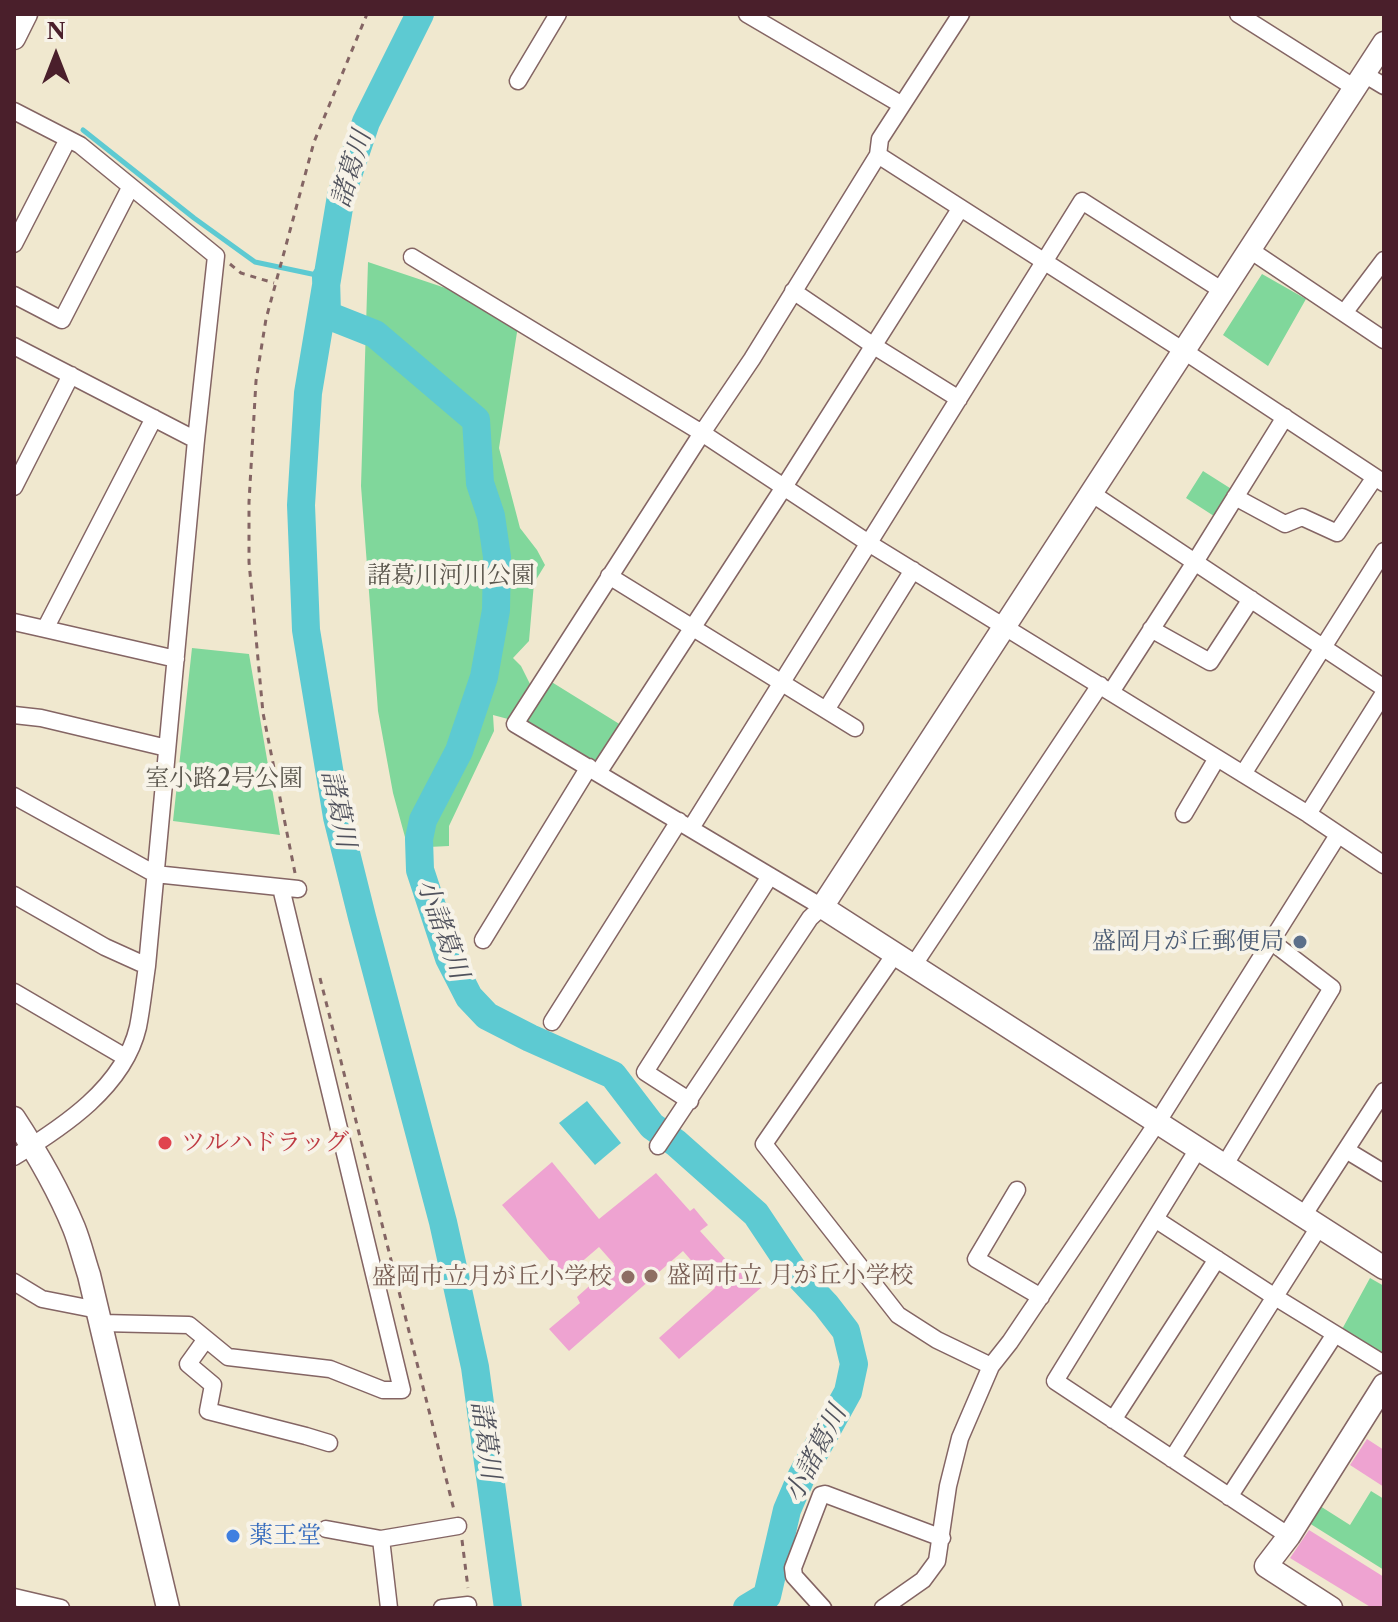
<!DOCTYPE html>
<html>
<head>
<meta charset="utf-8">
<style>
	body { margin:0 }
	#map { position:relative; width:1398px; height:1622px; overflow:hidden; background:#f0e8cf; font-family:"Libre Caslon Text",serif }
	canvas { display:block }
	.frame { position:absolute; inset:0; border:16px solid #4a1f2b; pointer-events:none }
	.north { position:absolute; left:16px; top:16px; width:80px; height:80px; -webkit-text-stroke:6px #f7f3e8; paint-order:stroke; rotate:0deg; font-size:22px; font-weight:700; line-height:32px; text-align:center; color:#4a1f2b }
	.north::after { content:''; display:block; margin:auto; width:28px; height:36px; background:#4a1f2b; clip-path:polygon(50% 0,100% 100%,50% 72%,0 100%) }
</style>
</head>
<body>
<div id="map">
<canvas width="1398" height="1622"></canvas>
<div class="frame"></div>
<div class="north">N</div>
</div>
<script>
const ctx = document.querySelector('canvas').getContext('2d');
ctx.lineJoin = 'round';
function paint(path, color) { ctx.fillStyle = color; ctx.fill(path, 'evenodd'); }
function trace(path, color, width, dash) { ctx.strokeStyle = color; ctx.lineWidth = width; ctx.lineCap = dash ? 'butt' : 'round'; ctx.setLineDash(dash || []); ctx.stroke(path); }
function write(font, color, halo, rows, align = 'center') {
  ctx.font = font + ' "Libre Caslon Text","Noto Serif JP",serif'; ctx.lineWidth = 8; ctx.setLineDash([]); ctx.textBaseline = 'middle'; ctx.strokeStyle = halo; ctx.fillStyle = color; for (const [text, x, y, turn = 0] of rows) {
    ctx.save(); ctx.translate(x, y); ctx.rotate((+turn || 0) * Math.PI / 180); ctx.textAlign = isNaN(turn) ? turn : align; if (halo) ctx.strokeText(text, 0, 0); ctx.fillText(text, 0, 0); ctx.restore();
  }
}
const green = new Path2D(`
	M368,262L520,313L499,448L520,528L537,550L545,565L534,583L529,641L513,658L521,666L530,684L508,719L493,715L494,731L449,826V846L408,848L393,793L378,711L361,486Z
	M1262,274L1306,299L1268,366L1223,335Z
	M1203,471L1233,490L1217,518L1186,498Z
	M192,648L249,654L280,835L173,821Z
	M550,681L621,725L597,763L525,720Z
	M1370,1278L1384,1286V1359L1340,1333Z
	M1371,1491L1384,1499V1570L1309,1523L1320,1506L1350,1525Z`);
const water = new Path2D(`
	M587,1101L621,1143L595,1165L559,1123Z`);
const stream = new Path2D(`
	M83,130L194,218L255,262L326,277`);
const river = new Path2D(`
	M420,14L366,122L341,196L308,393L301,505L306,630L337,817L362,917L443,1222L475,1367L508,1608
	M326,277L327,315L375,334L476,420L480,483L491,516L497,557L496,610L484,677L459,751L423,820L419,839L420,870L449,958L469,997L487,1016L530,1038L613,1075L652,1126L676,1143L756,1214L794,1271L826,1305L846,1331L854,1364L848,1392L802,1475L787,1510L767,1596L747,1608`);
const building = new Path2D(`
	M552,1162L599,1219L656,1173L690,1211L694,1208L708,1225L700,1231L737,1272L744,1265L763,1286L679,1359L659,1338L715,1288L683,1251L569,1351L549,1329L580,1303L577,1297L614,1264L599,1247L564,1277L502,1205Z
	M1367,1439L1384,1450V1487L1350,1465Z
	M1309,1530L1384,1577V1608H1372L1290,1558Z`);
const path = new Path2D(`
	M230,264L241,273L274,283
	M295,873L263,713L249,562V502L256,381L266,319L314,142L367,14
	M320,978L454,1510
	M462,1540L468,1588`);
const street = new Path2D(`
	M747,14L902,105
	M1238,14L1355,88
	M1364,74L1384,86
	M518,81L558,14
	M14,111L80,145L216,256L196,440L147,966C144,986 142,1007 138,1027C124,1087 63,1127 14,1157
	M878,155L1184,351L1384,483
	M14,244L68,139
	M1250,250L1384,340
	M412,257L702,433L870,544L1308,814L1384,865
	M793,291L874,346L959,399
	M14,295L62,320L130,188
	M1344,313L1384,260
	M14,346L196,440
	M154,418L45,629L176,659
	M14,487L71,375
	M1091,493L1384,688
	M1235,497L1285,524L1302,517L1337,533L1375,477
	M609,576L855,728
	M14,622L45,629
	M1151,629L1210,662L1251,599
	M1111,692L1195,562L1285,417
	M826,710L913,570
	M14,715L41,718L167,748
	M598,773L784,487L960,209
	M1243,774L1384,551
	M14,796L155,874L298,889
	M1184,814L1217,758
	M1308,814L1384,693
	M691,828L1082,201L1223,291
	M14,895L105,947L147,966
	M483,940L589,767
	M895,954L764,1144L898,1315L937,1340L991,1366
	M913,966L1100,685
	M14,992L125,1057
	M552,1022L679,821
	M690,1101L645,1072L770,876
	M658,1146L810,918L822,907L515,724L702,433L752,359L878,155L880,139L961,14
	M1198,1149L1055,1381L1289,1536
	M1346,1150L1384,1173
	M1224,1166L1332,988L1272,942
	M1017,1190L976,1259L1041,1297
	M1303,1216L1384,1091
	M1155,1219L1275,1297L1384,1364
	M14,1282L42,1299L98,1310
	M102,1323L189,1325L228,1357L330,1369L383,1390H402L281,888
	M206,1339L188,1364L213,1385L208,1411L306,1436L329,1443
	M1113,1420L1217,1259
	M1172,1459L1319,1227
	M1229,1497L1335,1334
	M326,1529L381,1539
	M14,1597L61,1608
	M389,1608L381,1539L458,1526
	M442,1608L468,1605
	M823,1608L794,1576L793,1568L821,1495L825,1494L942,1538
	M883,1608L923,1580L937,1561L948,1486L960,1438L991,1366L1010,1342L1157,1123L1338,835`);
const secondary = new Path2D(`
	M14,38L26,14
	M1384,43L822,907L1384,1268
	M14,1118C37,1153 58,1189 74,1228C80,1243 84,1260 89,1275L168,1608
	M1331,1608L1266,1566L1289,1536L1384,1385`);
const markers = [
	[1300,942,8,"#5c6f8a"],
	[165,1143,8,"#e0444e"],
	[651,1276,8,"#8d6e63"],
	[628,1277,8,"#8d6e63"],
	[233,1536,8,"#3f7fe0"]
];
const parkNames = [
	["諸葛川河川公園",451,576],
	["室小路2号公園",224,779]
];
const serviceNames = [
	["盛岡月が丘郵便局",1284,942]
];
const healthNames = [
	["ツルハドラッグ",181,1143]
];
const educationNames = [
	["盛岡市立 月が丘小学校",667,1276],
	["盛岡市立月が丘小学校",612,1277,"right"]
];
const shopNames = [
	["薬王堂",249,1536]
];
const waterNames = [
	["諸葛川",352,169,-73],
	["諸葛川",338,809,78],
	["小諸葛川",442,929,70],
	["諸葛川",485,1440,82],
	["小諸葛川",816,1454,-63]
];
paint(green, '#80d79b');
paint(water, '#5dcad2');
trace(stream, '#5dcad2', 5);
trace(river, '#5dcad2', 28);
paint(building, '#eea3d1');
trace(street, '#846564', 19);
trace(secondary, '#846564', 25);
trace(path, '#846564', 3, [6, 6]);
trace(street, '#fff', 16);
trace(secondary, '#fff', 22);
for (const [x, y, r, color] of markers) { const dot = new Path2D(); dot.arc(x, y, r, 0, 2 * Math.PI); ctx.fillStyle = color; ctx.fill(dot); trace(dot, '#f7f3e8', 3); }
write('24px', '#5a564d', '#f7f3e8', parkNames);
write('24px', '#4e5e75', '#f7f3e8', serviceNames, 'right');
write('24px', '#be3a42', '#f7f3e8', healthNames, 'left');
write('24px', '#785e54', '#f7f3e8', educationNames, 'left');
write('24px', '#366cbe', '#f7f3e8', shopNames, 'left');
write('italic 26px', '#50525d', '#f7f3e8', waterNames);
</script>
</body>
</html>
